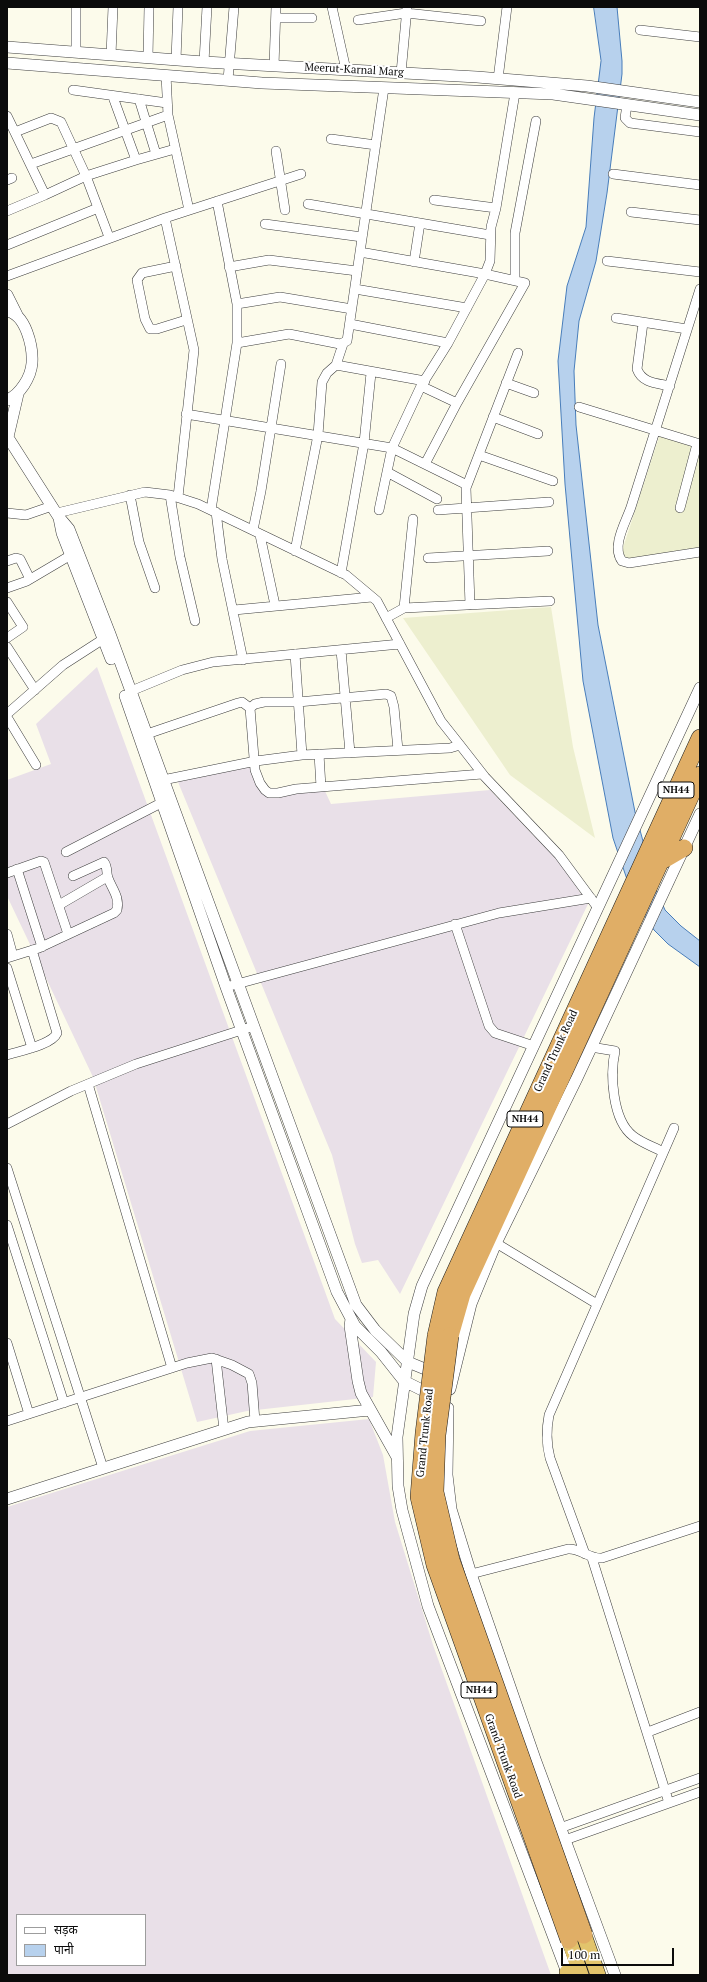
<!DOCTYPE html>
<html>
<head>
<meta charset="utf-8">
<style>
	body { margin:0 }
	#map { position:relative; width:707px; height:1982px; overflow:hidden; background:#fcfbeb; font-family:"PT Serif","Noto Sans Devanagari",serif }
	canvas { display:block }
	.frame { position:absolute; inset:0; border:8px solid #0b0b0b; pointer-events:none }
	.legend { position:absolute; left:16px; top:1914px; width:130px; height:52px; box-sizing:border-box; background:#fff; border:1px solid #9d9d9d; margin:0; padding:5px 7px; list-style:none; font-size:12px; color:#0b0b0b }
	.legend li { display:flex; align-items:center; gap:8px; height:20px }
	.legend b { width:20px; border:1px solid #9d9d9d }
	.scale { position:absolute; left:561px; top:1948px; width:113px; height:18px; box-sizing:border-box; border:2px solid #0b0b0b; border-top:0; padding-left:5px; font-size:12px; line-height:14px; white-space:nowrap; color:#0b0b0b; -webkit-text-stroke:3px #fff; paint-order:stroke }
</style>
</head>
<body>
<div id="map">
<canvas width="707" height="1982"></canvas>
<div class="frame"></div>
<ul class="legend">
<li><b style="height:5px;background:#fff"></b>सड़क</li>
<li><b style="height:11px;background:#b7d1ed"></b>पानी</li>
</ul>
<div class="scale">100 m</div>
</div>
<script>
const ctx = document.querySelector('canvas').getContext('2d');
ctx.lineJoin = 'round';
function paint(path, color) { ctx.fillStyle = color; ctx.fill(path, 'evenodd'); }
function trace(path, color, width, dash) { ctx.strokeStyle = color; ctx.lineWidth = width; ctx.lineCap = dash ? 'butt' : 'round'; ctx.setLineDash(dash || []); ctx.stroke(path); }
function write(font, color, halo, rows, align = 'center') {
  ctx.font = font + ' "PT Serif",serif'; ctx.lineWidth = 4; ctx.setLineDash([]); ctx.textBaseline = 'middle'; ctx.strokeStyle = halo; ctx.fillStyle = color; for (const [text, x, y, turn = 0] of rows) {
    ctx.save(); ctx.translate(x, y); ctx.rotate((+turn || 0) * Math.PI / 180); ctx.textAlign = isNaN(turn) ? turn : align; if (halo) ctx.strokeText(text, 0, 0); ctx.fillText(text, 0, 0); ctx.restore();
  }
}
const industrial = new Path2D(`
	M97,667L335,1319L376,1362L373,1397L247,1411L197,1422L93,1077L7,896V780L51,764L36,724Z
	M248,765L268,797L324,789L331,804L490,790L560,863L588,904L400,1294L378,1260L362,1263L355,1244L332,1155L178,782Z
	M369,1419L383,1455L395,1522L433,1645L551,1975H7V1507L250,1431ZM17,1915H145V1965H17Z`);
const farmland = new Path2D(`
	M661,431L700,442V554L619,560Z
	M551,607L573,747L595,838L510,775L403,618Z`);
const water = new Path2D(`
	M594,7H617L622,61V74L607,193L596,261L579,321L574,371L576,425L598,625L635,812L657,892L665,910L681,926L700,941V967L668,944L654,930L634,900L613,838L583,681L565,484L558,361L567,286L586,227L594,118L601,61Z`);
const minor = new Path2D(`
	M76,7V52
	M332,7L346,70
	M276,18H312
	M358,20L406,13L481,21
	M640,30L700,37
	M111,55L113,7
	M148,57L149,7
	M176,60L178,7
	M204,62L207,7
	M274,66L276,7
	M401,73L407,8
	M166,75L168,115L189,210
	M498,79L507,7
	M228,80L234,7
	M73,90L167,103
	M113,97L136,160L175,149
	M139,99L156,154
	M627,105L625,118L630,123L700,132
	M7,116L45,195L7,211
	M15,132L51,118L61,122L86,176L109,237
	M331,139L376,145
	M276,151L285,210
	M31,164L168,115
	M613,174L700,185
	M7,180L12,178
	M45,195L86,176L136,160
	M434,200L496,208
	M308,204L490,235
	M631,212L700,220
	M165,218L194,350L178,497
	M265,224L362,237
	M7,245L98,208
	M360,252L485,274L525,283L457,403L425,464
	M607,261L700,272
	M414,262L420,223
	M176,266L142,273L137,280L145,319L150,329H157L186,320
	M229,267L269,260L357,271
	M7,276L165,218L301,174
	M515,279V233L536,121
	M355,289L467,308
	M700,289L631,507C626,522 611,546 622,561L629,563L700,552
	M237,304L280,297L352,309
	M616,318L687,329
	M643,323L637,369C642,383 656,383 670,386
	M350,324L448,343
	M237,343L289,334L340,344L347,341L384,88
	M336,365L425,381
	M506,383L534,393
	M421,386L457,403
	M579,407L700,444
	M186,414L392,448L467,485
	M493,417L538,434
	M479,455L553,481
	M387,472L437,499
	M130,495L139,542L155,588
	M170,495L180,557L195,621
	M680,508L697,444
	M211,510L237,343V304L217,201
	M379,510L392,448L421,386L448,343L485,274L490,261L491,227L496,208L515,93
	M438,510L549,502
	M216,512L222,559L243,660
	M7,513L26,515L52,506
	M57,513L145,492L170,495L198,504L346,575L377,601L441,721L460,745L485,777L559,855L598,908
	M253,530L261,491L281,364
	M260,535L275,605
	M295,551L318,435L322,382L327,373L336,365L343,344
	M428,558L548,551
	M7,561L16,558L20,559L30,579
	M341,573L364,443L371,373
	M7,588L27,581L71,555
	M7,602L23,627L7,638
	M470,605L466,488L518,353
	M404,608L413,519
	M234,610L372,597
	M386,618L404,608L550,601
	M7,647L35,690
	M341,650L350,753
	M295,654L302,755
	M131,691L182,670L213,662L400,644
	M7,714L63,665L108,636
	M7,717L36,765
	M147,734L238,703L242,702L250,708
	M398,750L394,707L391,696L386,694L298,702H264L255,704L250,708L255,770L260,783L265,790L269,793H278L296,789L482,774
	M319,754L321,787
	M158,781L256,761L302,755L450,748L460,745
	M66,852L163,802
	M17,869L42,947
	M7,873L41,861L44,862L68,934
	M59,905L107,877
	M455,924L489,1026L495,1033L534,1046
	M7,934L13,956
	M7,958L39,948L114,913L117,910C120,897 112,889 108,878C106,873 108,867 104,862L73,876
	M7,968L32,1048
	M226,987L499,913L591,898
	M591,1047L615,1051C610,1074 612,1120 633,1136C642,1143 654,1147 663,1152
	M7,1055C20,1051 52,1045 57,1033L32,950
	M88,1084L172,1368
	M7,1124L71,1091L136,1064L254,1026
	M7,1168L103,1468
	M7,1225L64,1403
	M496,1243L597,1304
	M7,1343L29,1414
	M216,1359L224,1430
	M7,1421L187,1363L212,1358L232,1365L249,1374L252,1383L255,1421
	M585,1554L550,1458C546,1443 546,1431 549,1415L674,1128
	M592,1558L669,1803
	M471,1574L568,1549C581,1548 588,1559 602,1558L700,1526
	M648,1732L700,1712
	M560,1828L700,1778
	M565,1840L700,1792`);
const tertiary = new Path2D(`
	M7,47L204,62L477,77L587,86L700,102
	M7,63L262,83L553,94L700,115
	M7,295L17,315
	M7,311C26,314 33,347 32,363C31,377 20,395 7,400
	M7,436L58,516L69,529L110,634L356,1305L375,1330L408,1362L437,1374
	M8,437L18,394
	M59,518L62,533L111,659
	M125,696L226,987L337,1292L355,1326L381,1352L404,1381L434,1396
	M351,1319L350,1326L358,1381L361,1393L397,1457
	M450,1389L471,1304L496,1243L577,1078L700,814
	M448,1408L447,1475L451,1509L471,1574L535,1759L615,1975
	M7,1499L248,1422L370,1410
	M568,1975L428,1606L402,1510L398,1486L397,1437L414,1314L422,1286L700,688`);
const trunk = new Path2D(`
	M584,1935L598,1975
	M569,1940L581,1975
	M567,1972L568,1975`);
const motorway = new Path2D(`
	M660,862L684,848
	M436,1336L446,1292L700,738
	M450,1336L462,1294L700,775`);
const motorwayBridge = new Path2D(`
	M436,1336L424,1433L419,1497L435,1565L569,1940
	M450,1336L437,1435L435,1492L451,1560L584,1935`);
const shields = [
	[676,790,36],
	[525,1119,36],
	[479,1690,36]
];
const shieldNames = [
	["NH44",676,790],
	["NH44",525,1119],
	["NH44",479,1690]
];
const streetNames = [
	["Meerut-Karnal Marg",354,70,3],
	["Grand Trunk Road",556,1051,-65],
	["Grand Trunk Road",425,1433,-84],
	["Grand Trunk Road",503,1756,70]
];
paint(industrial, '#e9e0e8');
paint(farmland, '#edefcf');
paint(water, '#b7d1ed');
trace(water, '#487dba', 1);
trace(minor, '#3e3e3e', 10);
trace(tertiary, '#3e3e3e', 12);
trace(trunk, '#1c1c1c', 16);
trace(motorway, '#1c1c1c', 18);
trace(minor, '#fff', 9);
trace(tertiary, '#fff', 11);
trace(trunk, '#e2c46c', 15);
trace(motorway, '#e0ae66', 17);
trace(motorwayBridge, '#1c1c1c', 18, []);
trace(motorwayBridge, '#e0ae66', 17);
for (const [x, y, w] of shields) { const box = new Path2D(); box.roundRect(x - w / 2, y - 8, w, 16, 3); ctx.fillStyle = '#fff'; ctx.fill(box); trace(box, '#0b0b0b', 1); }
write('bold 10px', '#0b0b0b', null, shieldNames);
write('11px', '#0b0b0b', '#fff', streetNames);
</script>
</body>
</html>
